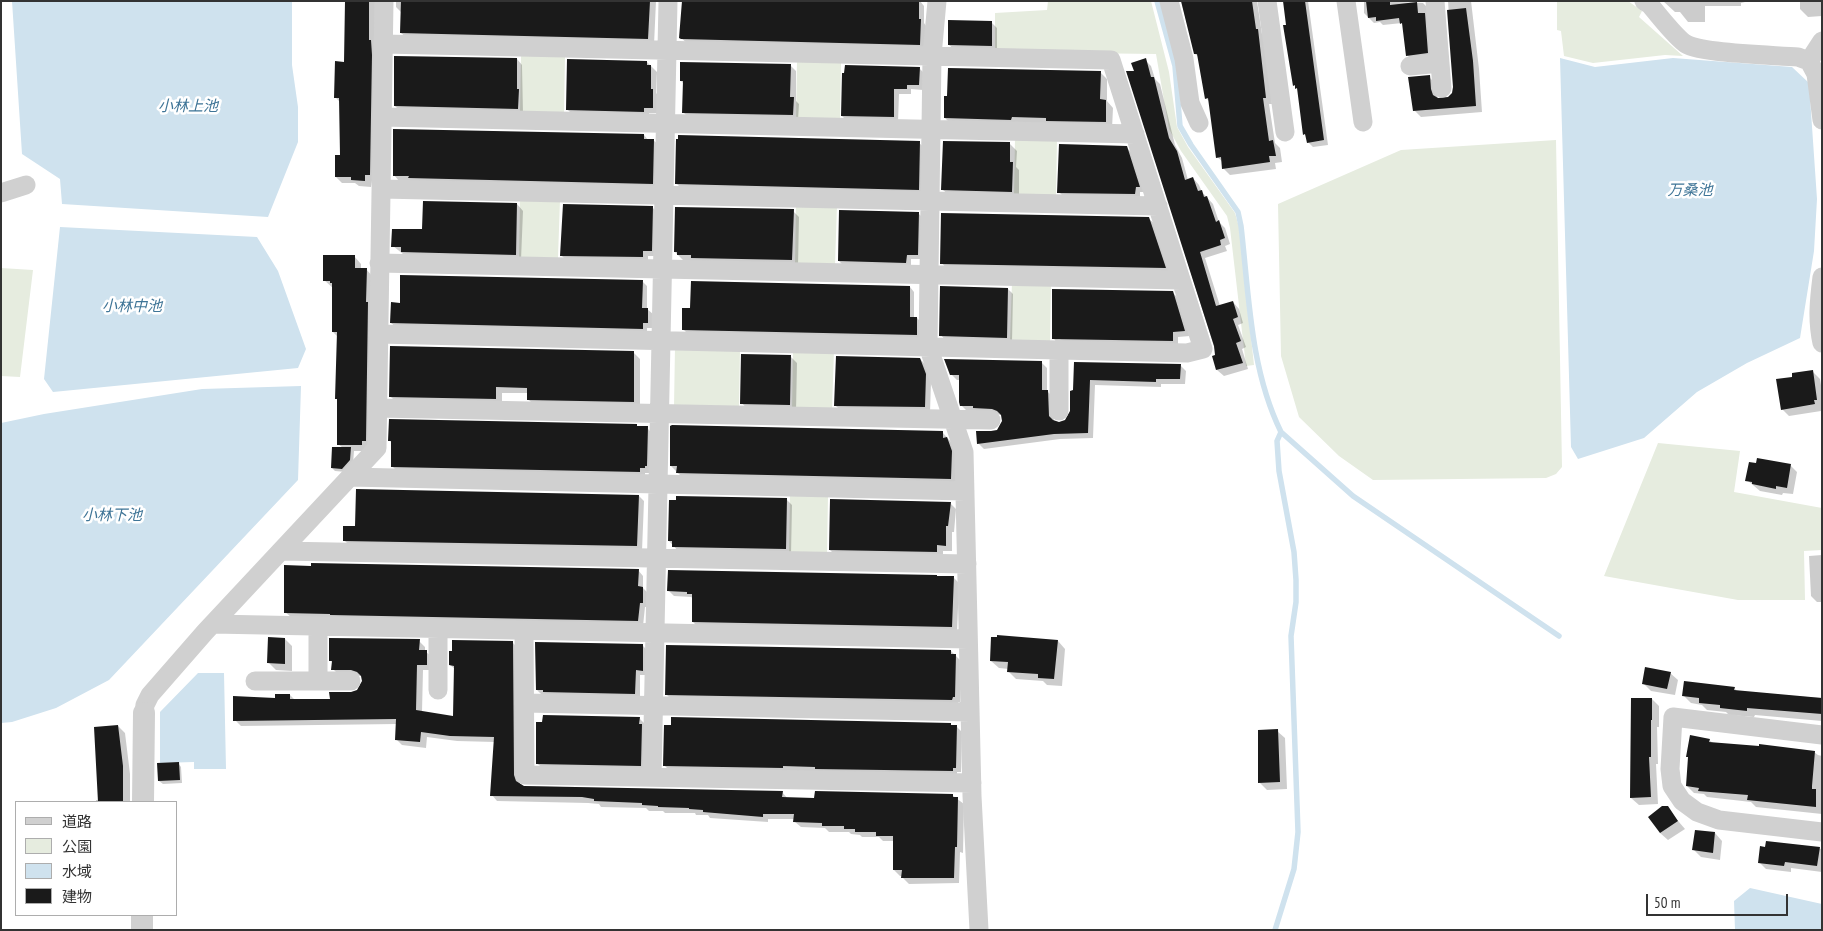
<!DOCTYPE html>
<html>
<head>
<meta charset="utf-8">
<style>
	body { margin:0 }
	#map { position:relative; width:1823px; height:931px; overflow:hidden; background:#fff; font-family:"PT Sans Narrow","Noto Sans JP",sans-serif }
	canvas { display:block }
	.frame { position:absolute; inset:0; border:2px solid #333; pointer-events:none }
	.legend { position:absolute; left:15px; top:801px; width:162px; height:115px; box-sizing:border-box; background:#fff; border:1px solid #adadad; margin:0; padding:6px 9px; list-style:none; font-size:15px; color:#333 }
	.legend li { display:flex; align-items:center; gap:10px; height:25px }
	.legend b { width:25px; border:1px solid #adadad }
	.scale { position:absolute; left:1646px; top:894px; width:142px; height:22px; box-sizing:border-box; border:2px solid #333; border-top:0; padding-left:6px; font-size:15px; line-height:18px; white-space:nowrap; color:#333; -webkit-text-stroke:4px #fff; paint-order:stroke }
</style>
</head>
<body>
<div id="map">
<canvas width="1823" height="931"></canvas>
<div class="frame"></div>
<ul class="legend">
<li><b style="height:6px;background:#d0d0d0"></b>道路</li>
<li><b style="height:14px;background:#e6ecdf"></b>公園</li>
<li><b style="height:14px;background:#cfe2ee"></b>水域</li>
<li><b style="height:14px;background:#1a1a1a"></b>建物</li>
</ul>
<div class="scale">50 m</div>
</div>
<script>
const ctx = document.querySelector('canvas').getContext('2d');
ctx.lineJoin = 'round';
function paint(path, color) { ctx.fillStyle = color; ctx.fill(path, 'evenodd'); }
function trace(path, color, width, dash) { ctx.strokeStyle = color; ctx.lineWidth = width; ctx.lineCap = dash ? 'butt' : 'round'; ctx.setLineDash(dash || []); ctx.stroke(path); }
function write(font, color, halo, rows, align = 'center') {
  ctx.font = font + ' "PT Sans Narrow","Noto Sans JP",sans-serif'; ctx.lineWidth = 5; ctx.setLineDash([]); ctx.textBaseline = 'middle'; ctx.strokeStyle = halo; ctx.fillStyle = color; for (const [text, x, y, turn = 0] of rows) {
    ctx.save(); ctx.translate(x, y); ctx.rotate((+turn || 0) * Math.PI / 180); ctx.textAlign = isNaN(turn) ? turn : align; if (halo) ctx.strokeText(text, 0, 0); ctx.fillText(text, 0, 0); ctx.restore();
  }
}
const green = new Path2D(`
	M1048,1H1151L1169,72L1177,127L1188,147L1235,213L1239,227L1254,365L1246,366L1230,228L1227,216L1181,151L1169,129L1156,54L995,52V13L1047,10Z
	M1557,1H1628L1642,11L1639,17L1683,56L1665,55L1593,63L1564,56L1561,31L1557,30Z
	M521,55L565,56L564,113L520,112Z
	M797,60L841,61L840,121L796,120Z
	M1015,137L1057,138L1056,196H1014Z
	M1556,140L1562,467L1556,474L1546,478L1373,480L1339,456L1299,417L1281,356L1278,204L1401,150Z
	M520,199L560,200L558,258H519Z
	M796,204L837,205L835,265L795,264Z
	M1,268L33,270L20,377L1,376Z
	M1012,282L1051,283L1050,342L1010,341Z
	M675,347L740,349L739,409L674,407Z
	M793,350L834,351L832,410L792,409Z
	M1658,443L1740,451L1734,492L1822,508V550L1804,551L1805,600H1738L1604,576Z
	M790,494L828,495L827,553L789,552Z`);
const water = new Path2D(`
	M12,1H292V65L298,107V142L268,217L62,204L60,179L22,154Z
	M1560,58L1595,67L1673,58L1792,67L1809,83L1817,199L1814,251L1800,338L1747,363L1697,392L1644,438L1578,459L1571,447Z
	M60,227L257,237L278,271L306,349L298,368L53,392L44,379Z
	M301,386L298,480L109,680L56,708L12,722L1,723V423L44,414L202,389Z
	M198,673H224L226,769H194V762L160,763V712Z
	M1750,888L1822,904V930H1735L1734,901Z`);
const shadow = new Path2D(`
	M347,1H381L376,181H372L371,187L359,186L355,183H342L336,177L341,156L340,102L335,97L345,63Z
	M396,1H656L654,45L408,39L401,33L402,13L396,7Z
	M683,1H920L924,6V23L926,26L925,49L688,44L680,37Z
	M1181,1H1257L1262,34L1265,37L1272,104H1269L1275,143L1280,148L1282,162L1275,163L1276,169L1230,175L1223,168V162L1217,157L1210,102L1206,98L1199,57L1195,54Z
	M1285,1H1308L1328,145L1313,147L1308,142L1307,137L1305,134L1299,91L1294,85Z
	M1364,1L1423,3L1428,8L1432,58L1412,60L1407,55L1403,25L1402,23L1383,25L1380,22L1374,23L1364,13Z
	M1448,1H1471L1479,69L1482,112L1421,117L1414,110L1429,77L1436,84L1438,100L1449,99L1454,93Z
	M1663,1H1749L1741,3V6H1705V22H1688L1680,12H1675Z
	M1800,1H1822V16L1808,17L1800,9Z
	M991,22L997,28V51L955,50L949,45Z
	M517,59L522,65L523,114L400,111L395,106Z
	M1145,60L1151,66L1155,79L1160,84L1175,145L1182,158L1188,180L1193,178L1199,185L1202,192L1213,204L1219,222L1225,228L1230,244L1225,246L1227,251L1205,258L1220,306L1233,302L1239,309L1243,323L1238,325L1246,347L1242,349L1248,369L1224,376L1217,370L1214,357L1217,356L1128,72L1135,73Z
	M647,62L657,72L656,93L659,96L658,113H649V117L573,115L567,109Z
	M790,65L796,71V101L799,104L798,120L689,118L683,112L684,84L681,81Z
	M919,68L924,73L923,90L911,89V94H899L898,122L847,121L842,116Z
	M1100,72L1107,79V101L1113,108L1112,129L952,125L945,118L949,98Z
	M644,135L648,140H653L659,145L658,189L399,181L394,175Z
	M919,143L925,148L924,195L682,189L677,184Z
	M1010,144L1017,151L1016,167L1019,170V198L950,196L943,190Z
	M1126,147L1131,152L1144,192H1140V199L1064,197L1059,192Z
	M517,204L523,211L521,260L408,258L393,246L423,230Z
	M652,207L658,213L657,256H648V262L567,261L561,255Z
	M793,211L799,217L798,266L684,261L675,252Z
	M918,213L923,218L922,259H911V267L844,266L839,261Z
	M1149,219L1155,224L1170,274L947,269L942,263Z
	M354,256L361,264V269H366L373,277L369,451H354L353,464L346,472L335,471L332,468L343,448L338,444L339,401L337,399L338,337L333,332V288L324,280Z
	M642,281L647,286V309L653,314V328H647V334L397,328L391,323L401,304Z
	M910,287L914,292V318H917L922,323L921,340L688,334L683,329L691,309Z
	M1008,289L1013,294L1012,342L946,341L941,335Z
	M1172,292L1178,298L1190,336L1178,337V347L1059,344L1053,338Z
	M633,352L640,359V408L535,406L528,399V393H502V405L397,403L390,396Z
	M790,356L797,363L796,411L748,410L742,403Z
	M920,359L926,365L931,381L930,413L841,411L835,405Z
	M1041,362L1047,368V391L1053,397L1054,422L1060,424L1070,418L1075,391V363L1180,365L1186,371L1185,384H1161V387L1095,385L1093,438L1060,439L984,449L978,443L998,431L1004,421L1002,415L967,411L961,405V380H957L951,374Z
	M1812,371L1820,379L1822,391L1821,411L1789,416L1782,409L1794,378Z
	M637,426L639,428H647L652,433L650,473H645V477L397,471L392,466V443L390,441Z
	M943,433L953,444L957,458V485L684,479L671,466Z
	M1790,465L1797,472L1793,494L1783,493L1782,495L1760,491L1747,480Z
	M639,496L644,501L642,551L349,545L344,540L356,528Z
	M786,499L792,505L791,555L679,552L669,541Z
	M950,503L956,509L954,532H952V551H943V558L836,556L830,550Z
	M1822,555V602H1817L1811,596L1809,556Z
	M638,570L643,576V588L648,593L647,607H645L643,626L291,617L285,612Z
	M954,578L959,583L957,632L698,627L693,622L694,599L691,597L674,596L669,591Z
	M285,639L292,646V671L276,670L269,663Z
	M419,641L425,647V651L432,657V670H423L422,712L454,717L455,669L450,665L512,642L518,648L520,786L782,792L788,799L952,795L964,804L963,853L960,852L959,883L909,884L903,878V876H900L894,870L895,841H883L879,837H862L860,835L851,834L849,832H829L825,828L801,827L795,822V819H768V822L710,818L708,815H696L695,813H665L663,811H649L646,808L601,807L599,804L588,803L497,801L492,795L495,742L457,741L427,737L426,748L402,745L396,739L397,724L241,726L235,720L277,699L290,695L295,700H331L357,692L363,680L362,676L339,675L333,669V663L330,660Z
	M1058,641L1065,649L1062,686L1047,685L1043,681L1016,679L1008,671L1009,669L999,668L991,661Z
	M643,646L648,651V675H640V699L542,695L537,690Z
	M951,651L961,661L960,702H958V706L672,700L666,694Z
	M1670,673L1678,680L1675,695L1651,691L1643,683Z
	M1734,688L1738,692L1822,698V721L1755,715L1754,717L1729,715L1726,712L1707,710L1702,705L1691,703L1684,696Z
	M1652,699L1659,706V727H1657L1658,764H1656L1658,804L1639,805L1631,798Z
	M639,718L644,723L645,770L542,768L537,763Z
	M950,724L953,726L957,727L962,732L961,772H957V776L670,771L665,766Z
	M118,726L125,733L130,774V802H96V800H100Z
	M1277,731L1285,738L1287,789L1267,790L1259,782Z
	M1709,740L1713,743L1814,752L1818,755L1822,756V814L1756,807L1751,802L1707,797L1704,794L1694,793L1687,786Z
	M178,763L181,767L182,783L163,784L159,781Z
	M1667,808L1685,829L1668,840L1660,833Z
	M1715,833L1722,841L1720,860L1701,857L1694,850Z
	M1767,842L1822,849V872L1791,868V872L1766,869L1759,862L1767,848Z`);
const stream = new Path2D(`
	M1157,1L1175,66L1180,126L1191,145L1238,212L1241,226C1249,295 1250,369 1281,432L1353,496L1559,636
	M1275,930L1294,869L1298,832L1291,636L1296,602V580L1294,552L1279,471L1277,441L1281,432`);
const building = new Path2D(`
	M345,1H369V40H371L372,55L370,175H365V181L351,180V177H335V155H340L339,98H334L335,61L344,62Z
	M401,1H650L648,39L400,33Z
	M682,1H919V19H921L920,45L681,39L679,38Z
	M1181,1H1252L1256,29H1258L1266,98H1263L1269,141L1273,140L1276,156H1269L1270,162L1222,169L1221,157L1216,158L1208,98L1205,99L1197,54H1194Z
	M1283,1H1305L1324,140L1307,143L1305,134L1303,135L1297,88L1295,89V85L1293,86L1283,25H1286Z
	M1366,1H1390V5L1417,2L1418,13H1425L1428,53L1406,56L1402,23L1400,24L1399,18L1376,21V17L1368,18Z
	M1466,8L1473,61L1476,106L1413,111L1408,77L1430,75L1431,89L1433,95L1438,98L1448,97L1452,93L1453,87L1447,10Z
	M948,20L992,21V46L948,45Z
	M394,56L517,58V89H519L518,109L394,106Z
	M1146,58L1151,77H1154L1169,138L1177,151L1185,180L1193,177L1198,191L1202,190L1204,197L1207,196L1216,222L1219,220L1225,238L1220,240L1221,245L1200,252L1216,306L1233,301L1238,317L1233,319L1241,341L1236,343L1243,363L1216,370L1212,356L1215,355L1214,346L1126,71H1134L1131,63Z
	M567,59L647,61V65H651V89H653V108H644V112L566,110Z
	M680,62L791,64L790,97H794L793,115L682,113L683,81H680Z
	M845,65L920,67L919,85H907V89H894V117L841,116L842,73H844Z
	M948,68L1101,71L1100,99L1106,100V122L1046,121V118L1012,117L1011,120L944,118V96H947Z
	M393,129L644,134V139H654L653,184L408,178L409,176H393Z
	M678,135L920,141L919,190L675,184L676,139H678Z
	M943,141L1010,142V162H1013L1012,192L941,190Z
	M1059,144L1127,146L1140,187H1136L1135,194L1057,193Z
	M423,201L517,203L516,255L401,252V247H391L392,229H422Z
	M563,204L653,206L652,251H643V257L560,256Z
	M675,207L794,209L792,260L691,258V255H677V252H674Z
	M839,210L919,212L918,255H907L906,263L838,261Z
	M941,213L1149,217L1166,268L940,264Z
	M323,255H355V268H367L366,302H368L366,441H362V445H337V399H335L337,332H332V283H330V281H323Z
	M400,275L643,280L642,308H648V323H643V329L390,323L391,302L400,303Z
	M691,281L910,286V317H917V335L682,330V308H690Z
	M940,286L1008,288L1007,338L939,336Z
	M1052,289L1173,291L1185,331L1173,332V341L1052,339Z
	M390,346L634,351V402L527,400V388L496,387V399L389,397Z
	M741,354L791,355L790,405L740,404Z
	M836,356L920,358L926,374L925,407L834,406Z
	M944,359L1042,361V390H1048L1049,416L1053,420L1059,422L1065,420L1070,411V391L1073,390L1074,362L1181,364L1180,379H1156V382L1090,380L1088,433L1054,434L977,444L976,431H991L997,430L1002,421L1001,415L997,411L992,409L973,408V406H960L959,402V375H950Z
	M1813,370L1817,400H1814L1815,404L1781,410L1776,379L1792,377V373Z
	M389,419L637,424V426H648L647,466H645V468H640V472L391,467V441H388Z
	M672,425L943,431V438L947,437L952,451L951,479L676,473L677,466H670V426Z
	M332,447H351L350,460L342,469L331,468Z
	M1757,458L1791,464L1787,488L1776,486V489L1752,484V482L1745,481L1749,462L1756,463Z
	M356,489L639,495L637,546L343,541V526H355Z
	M676,496L787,498L786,549L672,547V541H668L669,500H676Z
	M830,499L951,502L948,526H946V546L937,545V552L829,550Z
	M311,563L639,569L638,586L643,587V603H640L638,621L330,615V614L284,613V565L311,566Z
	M668,570L937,575V576H954L952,627L692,622V594H687V592L667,591Z
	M997,635L1058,640L1054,679L1038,678V674L1007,672L1008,662L990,661L991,637H997Z
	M268,637L285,638V664L267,663Z
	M329,638L420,639L419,650H427V665H417L416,710L453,716L454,666L449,665V651H452V640L513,641L514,775L516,781L524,786L783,791L782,797L814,798L815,791L953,794V797H958L957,847H955L954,878H901L902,870H893V836H876V832H855V829H844V826H822V823L793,822L794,814H763V817L703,812V810L689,809V808L658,807V806L642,805V803L594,801V799L582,797L490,796L494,737L450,736L421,732L420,742L395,740L396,719L233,721V696L275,698V694H290V699H330L329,692H351L357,690L362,681L361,676L357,672L351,670H331L332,661H329Z
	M535,642L643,644V671L636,670L635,694L543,692V690H536Z
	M666,645L951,650V654H956L955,697H953L952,700L665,695Z
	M1645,667L1671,672L1667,689L1642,684Z
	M1684,681L1735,687L1734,690L1822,698V714L1747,708V711L1720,708V705L1699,703V698L1682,696Z
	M1631,698H1652V720H1651V757H1649L1651,797L1630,798Z
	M543,715L640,717L639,724H642L641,766L536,764V722H542Z
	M671,717L951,723V725H957L956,768H953V771L815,769V767L783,766V768L663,766L664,725H671Z
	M118,725L123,766V802H98L94,727Z
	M1278,729L1280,782L1258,783V730Z
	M1690,735L1710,739L1709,742L1759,746V744L1815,751L1812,786V789H1816V807L1747,800L1748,795L1698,791L1699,788L1686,786L1688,757H1686Z
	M179,762L180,780L158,781L157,763Z
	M1662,806H1668L1678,821L1660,833L1648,817Z
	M1695,830L1715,832L1713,853L1692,850Z
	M1766,841L1820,847L1817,866L1785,862L1784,866L1758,863L1760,846L1765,847Z`);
const minor = new Path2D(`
	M937,1L932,56L928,346L964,452L972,796L979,930
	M1169,1L1184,59L1190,103L1199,123
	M1267,1L1285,132
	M1346,1L1363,122
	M1435,1L1442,88
	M1644,1L1649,4C1658,14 1676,38 1686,44C1703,54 1775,55 1798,57L1809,61L1816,74L1822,120
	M1809,61L1822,41
	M1410,66L1440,63
	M382,117L1135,134
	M381,189L1158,206
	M1,193L26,185
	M379,263L1181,280
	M1822,277C1819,301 1817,320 1822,343
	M378,334L1187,353L1203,349L1111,60L383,44
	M377,408L991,420
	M1059,411V349
	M350,477L965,491
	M281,551L967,564
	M213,624L968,639
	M438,629V690
	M524,630L525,775L972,783
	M255,681H351
	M318,681V626
	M524,703L970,712
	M144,713L145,705L150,695L205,632L377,448L384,1
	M1822,735L1673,717L1670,769L1672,786L1682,801L1697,812L1719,820L1822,832
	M652,777L668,1`);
const tertiary = new Path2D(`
	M143,802L144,713
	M142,930V915`);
const waterNames = [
	["小林上池",188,107],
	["万桑池",1690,191],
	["小林中池",132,307],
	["小林下池",112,516]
];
paint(green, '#e6ecdf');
paint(water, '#cfe2ee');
paint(shadow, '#0003');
trace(stream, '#cfe2ee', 5.5);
paint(building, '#1a1a1a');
trace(minor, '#d0d0d0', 19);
trace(tertiary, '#d0d0d0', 22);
write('italic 15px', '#3f7597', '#fff', waterNames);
</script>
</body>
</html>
